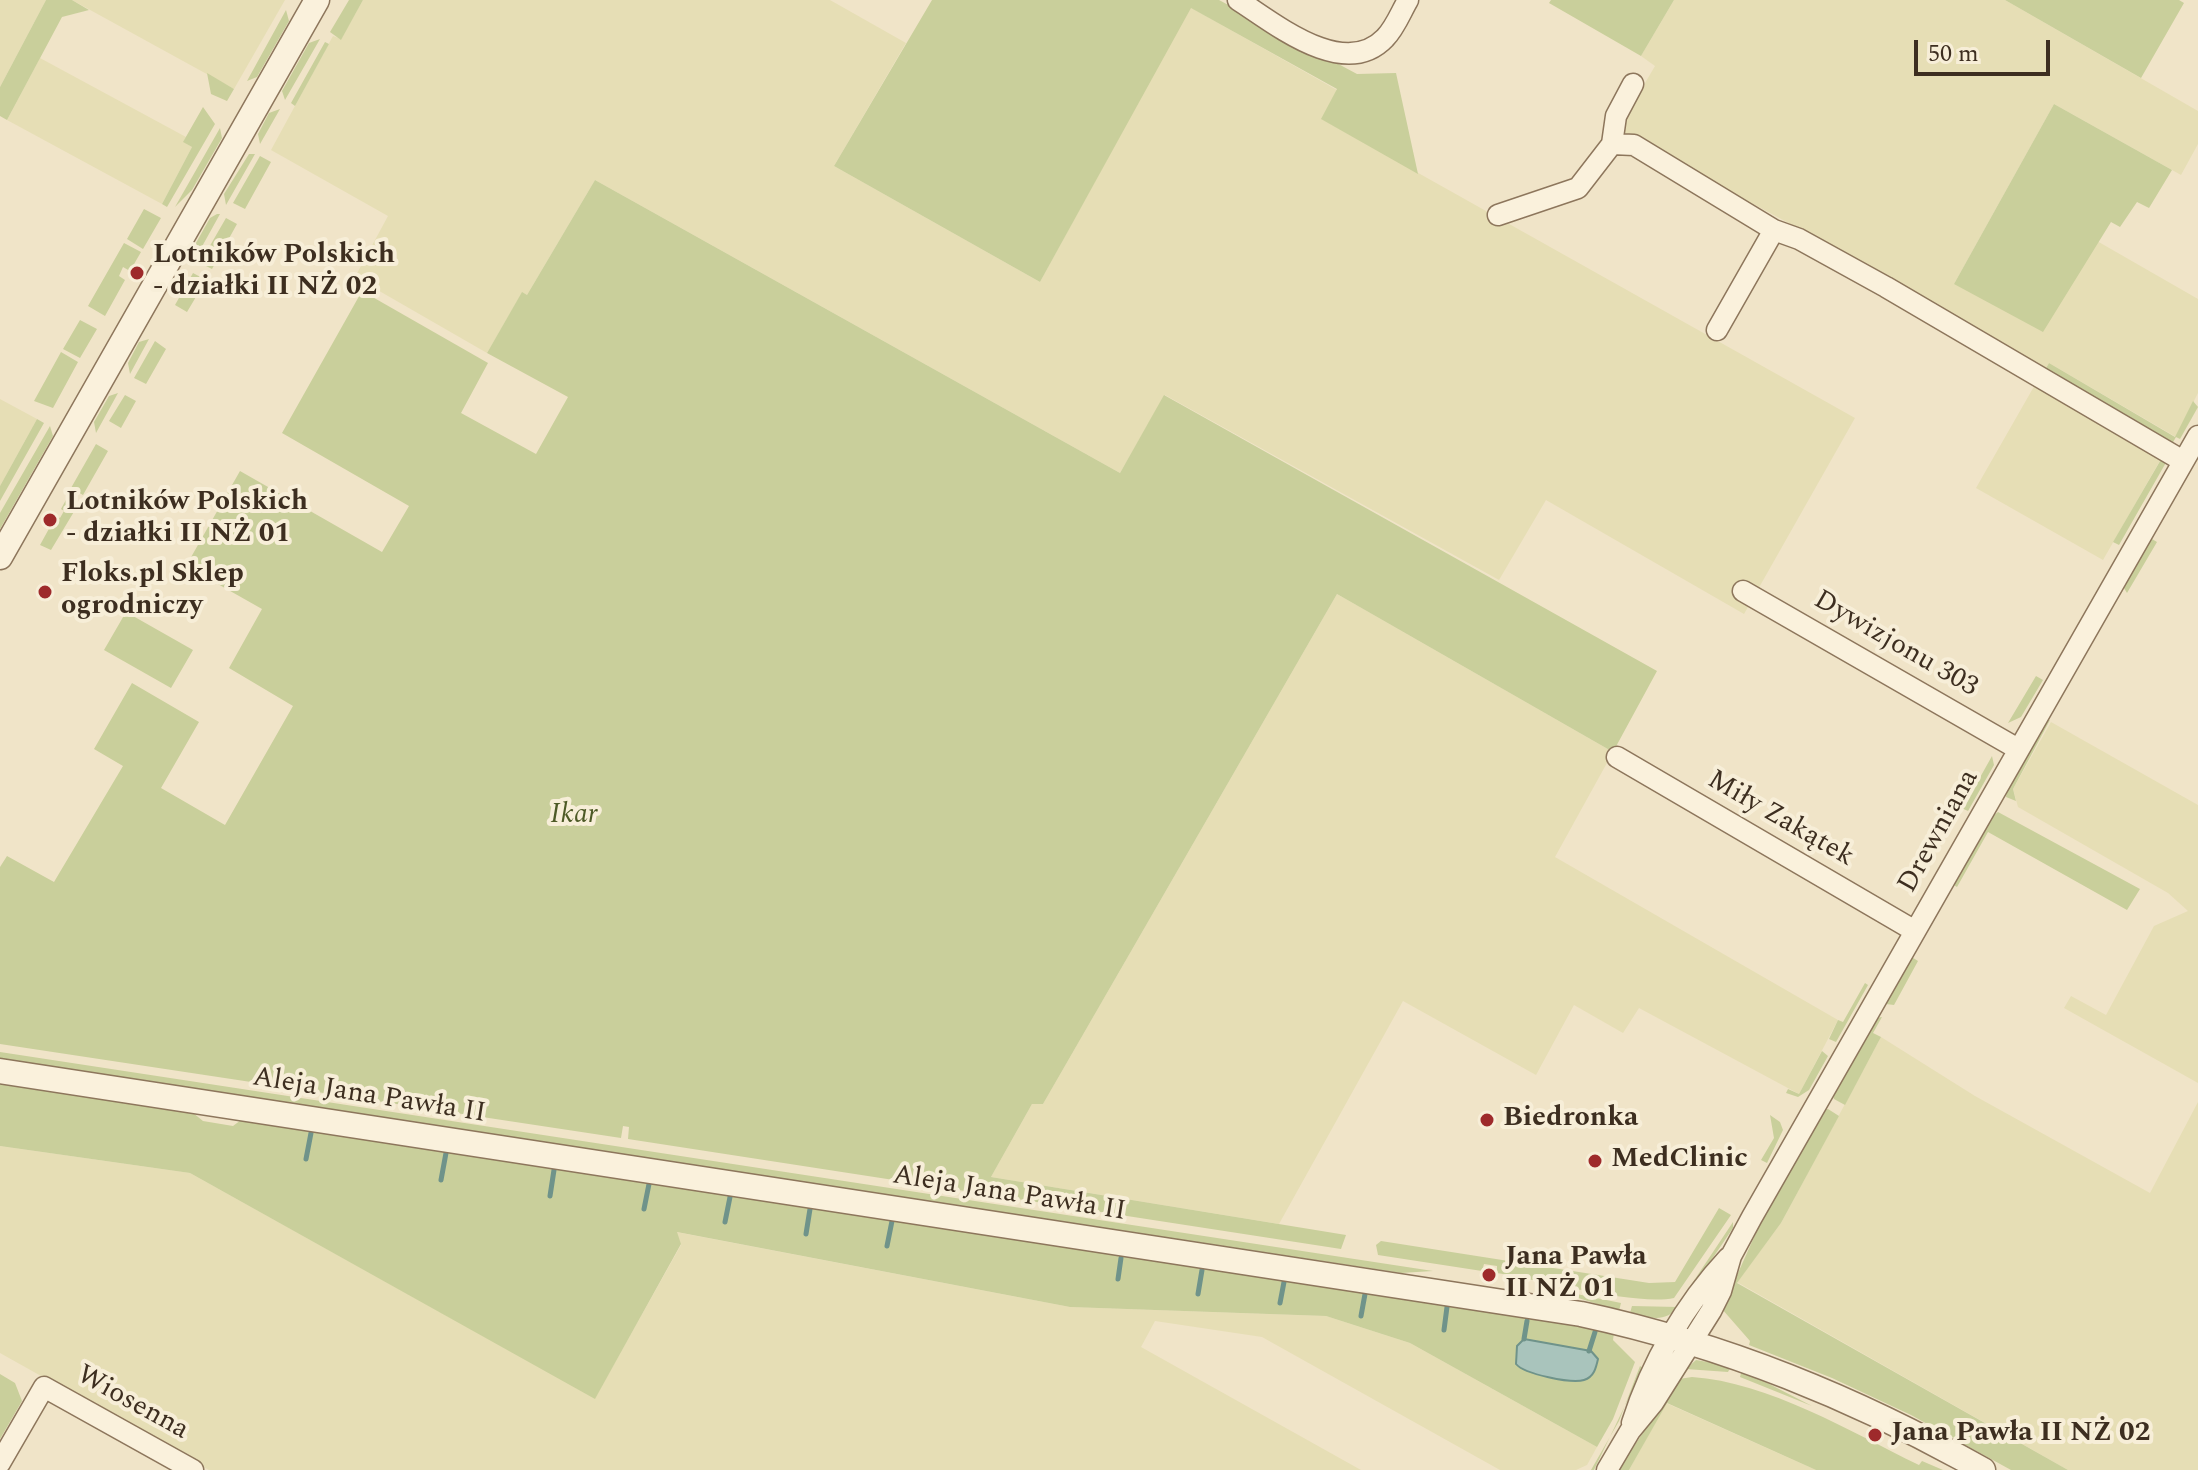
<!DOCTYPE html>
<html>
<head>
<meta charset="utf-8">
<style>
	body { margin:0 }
	#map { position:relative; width:2198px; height:1470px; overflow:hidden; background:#f0e4c8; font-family:Spectral,serif }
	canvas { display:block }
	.scale { position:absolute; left:1914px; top:40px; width:136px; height:36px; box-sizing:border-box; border:4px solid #3d2e20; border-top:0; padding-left:10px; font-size:24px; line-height:28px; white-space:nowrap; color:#3d2e20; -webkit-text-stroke:6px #f7eed8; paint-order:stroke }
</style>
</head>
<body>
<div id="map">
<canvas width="2198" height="1470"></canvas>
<div class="scale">50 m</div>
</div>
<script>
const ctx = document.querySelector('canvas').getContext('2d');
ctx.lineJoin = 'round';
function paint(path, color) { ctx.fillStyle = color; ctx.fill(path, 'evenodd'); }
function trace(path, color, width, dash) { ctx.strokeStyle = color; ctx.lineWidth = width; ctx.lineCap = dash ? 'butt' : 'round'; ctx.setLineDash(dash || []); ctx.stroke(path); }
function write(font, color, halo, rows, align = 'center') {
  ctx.font = font + ' Spectral,serif'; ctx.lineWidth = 8; ctx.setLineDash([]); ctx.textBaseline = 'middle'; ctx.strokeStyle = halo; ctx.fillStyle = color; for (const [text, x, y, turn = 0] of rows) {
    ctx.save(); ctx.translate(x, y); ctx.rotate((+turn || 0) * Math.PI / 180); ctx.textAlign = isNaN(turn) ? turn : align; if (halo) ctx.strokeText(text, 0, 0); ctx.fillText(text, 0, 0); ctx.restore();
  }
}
const farmland = new Path2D(`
	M0,0H46L0,87Z
	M72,0H285L234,89Z
	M363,0H830L906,43L834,166L1040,282L1190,7L1337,90L1322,119L1855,418L1744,614L1546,500L1499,580L1165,395L1120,473L595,180L527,295L522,293L487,353L355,277L388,216L271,150L333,36L341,39Z
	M1674,0H2005L2198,111V144L2181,175L2054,104L1954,284L2097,241L2198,299V393L2176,437L2049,363L2045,370L1798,228L1617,131L1655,66L1641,56Z
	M40,58L186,137L184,142L192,147L162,204L7,120Z
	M2036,383L2162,457L2103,560L1976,488Z
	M0,399L37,419L0,486Z
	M1337,594L1613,752L1555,857L1838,1020L1799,1094L1639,1008L1623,1033L1574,1005L1536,1075L1403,1001L1279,1224L991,1177L1032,1104H1043Z
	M2051,722L2198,805V1083L2064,1008L2071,996L2106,1015L2154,926L2188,911L2168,893L2018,807L2013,789Z
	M1881,1037L1975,1096L2150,1193L2198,1102V1470H2068L1737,1282L1781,1223Z
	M0,1146L190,1173L595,1398L681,1245L676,1232L1070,1307L1326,1316L1410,1343L1597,1447L1587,1465L1576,1470H1500L1262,1337L1155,1321L1141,1347L1361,1470H209L0,1353Z
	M1666,1403L1816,1470H1629Z`);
const green = new Path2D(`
	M46,0H72L89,10L62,17L7,120L0,116V87Z
	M349,0H363L341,40L330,32Z
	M932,0H1219L1357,74L1396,73L1418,174L1321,119L1337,89L1191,8L1040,282L834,166Z
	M1551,0H1674L1641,56L1549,3Z
	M2005,0H2179L2184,3L2141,78Z
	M286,10L289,21L257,77L247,81Z
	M320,39L285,100L282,91L309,43Z
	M325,42L329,44L295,106L291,103Z
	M207,73L234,89L227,101L211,94Z
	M2054,104L2172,170L2149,208L2137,202L2120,227L2111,222L2043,332L1954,284Z
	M203,107L215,124L167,207L162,204L192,147L183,142Z
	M280,109L260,144L258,134L269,113Z
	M220,128L222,138L192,190L175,207Z
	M249,154H255L226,205L224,194Z
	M260,156L271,162L245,209L233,203Z
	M595,180L1120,473L1164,395L1657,671L1613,752L1337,594L1043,1104H1032L991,1177L1346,1235L1341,1249L628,1139L629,1127L623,1126L621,1138L0,1044V867L7,856L54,882L123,766L94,749L132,683L199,722L161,788L225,825L293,706L229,668L262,609L186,566L240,471L382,552L409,506L282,433L362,291L488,363L461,413L536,454L568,397L487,353L522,292L527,295Z
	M144,209L161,218L143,249L127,239Z
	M217,214H220L194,261L192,250L210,218Z
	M226,218L237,224L212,269L200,263Z
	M124,243L141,252L130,271L123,267L119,276L125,280L105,316L88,306Z
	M193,273L206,280L187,312L175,305Z
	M80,320L97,329L80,358L63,349Z
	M149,339L130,374L128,363L139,342Z
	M155,341L166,349L146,384L134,378Z
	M61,352L78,362L53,408L34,401Z
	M2049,363L2175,437L2193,401L2198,407L2180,439L2176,437L2172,444L2045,370Z
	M118,393L96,433L94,422L109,396Z
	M125,395L136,401L121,428L109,421Z
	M37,419L44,423L0,501V486Z
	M50,426L53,436L0,529V513Z
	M96,444L108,451L83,495L71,488Z
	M2163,456L2168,459L2119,545L2113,542Z
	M67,498L78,505L51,550L40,545L56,516L60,518L64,511L61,509Z
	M2152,539L2157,542L2127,593L2122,585L2147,541Z
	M126,612L193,650L171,688L104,650Z
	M2036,676L2043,680L2021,717L2008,723Z
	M2050,720L2013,789L2016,801L2006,797L2008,784L2044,722Z
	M1992,756L1994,765L1968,811L1959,807L1964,806Z
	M1998,812L2140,889L2127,910L1988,832L1957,887L1952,884L1988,820Z
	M1910,956L1918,961L1894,1005L1886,1004Z
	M1865,983L1868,985L1836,1042L1829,1039L1838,1020L1843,1022Z
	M1882,1017L1873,1033L1881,1037L1845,1105L1834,1099L1832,1093L1875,1018Z
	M1822,1051L1828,1056L1809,1090L1798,1097L1786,1093L1788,1089L1799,1094Z
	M0,1052L1433,1271L1401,1273L0,1060Z
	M0,1084L192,1112L203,1121L233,1126L241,1120L1536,1319L1614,1333L1613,1340L1635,1362L1613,1419L1597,1447L1410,1343L1326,1316L1070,1307L677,1232L681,1244L595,1399L190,1173L0,1146Z
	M1828,1109L1839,1116L1781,1223L1737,1283L2068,1470H2011L1911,1415L1832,1378L1749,1345L1750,1341L1722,1309L1767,1208L1822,1110Z
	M1770,1115L1780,1122L1783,1130L1767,1163L1761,1160L1774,1138Z
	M1719,1208L1731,1215L1674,1298C1636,1306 1540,1280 1497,1273V1266L1484,1264L1482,1271L1378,1255L1376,1245L1381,1241L1649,1283L1675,1282Z
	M1733,1222V1228L1685,1299L1683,1297Z
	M1547,1288L1621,1303L1619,1311Z
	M1632,1306L1678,1307C1665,1324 1648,1317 1630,1313Z
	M1696,1360L1731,1366L1728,1372L1686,1369Z
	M1640,1366L1643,1368L1594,1470H1591L1619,1421Z
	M1742,1370L1812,1406L1740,1377Z
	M0,1374L15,1383L22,1401L0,1439Z
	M1692,1377C1768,1382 1851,1432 1919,1465L1922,1461L1943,1470H1816L1667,1403L1629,1470H1618L1679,1379Z`);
const water = new Path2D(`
	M1524,1339L1591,1351L1598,1359C1596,1368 1594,1377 1584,1380C1572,1384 1524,1374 1516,1364L1517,1346Z`);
const stream = new Path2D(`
	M306,1159L311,1133
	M441,1180L446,1153
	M550,1196L554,1170
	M644,1209L649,1184
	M725,1222L730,1197
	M806,1234L810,1209
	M887,1246L892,1221
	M1118,1279L1121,1258
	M1198,1294L1202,1270
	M1280,1303L1284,1282
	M1361,1316L1365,1294
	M1444,1330L1447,1307
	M1524,1339L1527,1321
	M1589,1351L1595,1332`);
const minor = new Path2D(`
	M1238,0C1274,23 1344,81 1385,38C1395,28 1401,12 1408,0
	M1612,144L1634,145L1774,230L1799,239L1886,287L2183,461
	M1612,144L1616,116L1633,84
	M1498,215L1578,188L1612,144
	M1717,330L1774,230
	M1743,591L2018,749
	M1617,757L1915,931
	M1632,1423C1651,1363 1685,1304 1728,1258
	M0,1463L44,1387L193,1470
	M1607,1470L1630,1431L1653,1403L1711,1311L1721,1291L1731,1256L1752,1217L2198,436`);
const tertiary = new Path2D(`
	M0,557L317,0
	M0,1071L1581,1314C1725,1345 1855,1398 1983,1470`);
const markers = [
	[137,273,8,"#9e2a2b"],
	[50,520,8,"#9e2a2b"],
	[45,592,8,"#9e2a2b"],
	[1487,1120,8,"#9e2a2b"],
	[1595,1161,8,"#9e2a2b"],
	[1489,1275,8,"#9e2a2b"],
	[1875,1435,8,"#9e2a2b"]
];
const poiNames = [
	["Lotników Polskich",153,257],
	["- działki II NŻ 02",153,289],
	["Lotników Polskich",66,504],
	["- działki II NŻ 01",66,536],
	["Floks.pl Sklep",61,576],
	["ogrodniczy",61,608],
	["Biedronka",1503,1120],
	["MedClinic",1611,1161],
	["Jana Pawła",1505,1259],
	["II NŻ 01",1505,1291],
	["Jana Pawła II NŻ 02",1891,1435]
];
const streetNames = [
	["Dywizjonu 303",1895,645,30],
	["Miły Zakątek",1780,820,30],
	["Drewniana",1940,832,-61],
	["Aleja Jana Pawła II",369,1097,9],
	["Aleja Jana Pawła II",1009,1195,9],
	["Wiosenna",132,1404,29]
];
const parkNames = [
	["Ikar",574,817]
];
paint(farmland, '#e6deb5');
paint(green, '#c9cf9b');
paint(water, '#a9c4bc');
trace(water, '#6f938a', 2);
trace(stream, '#6f938a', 5);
trace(minor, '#8d765c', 23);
trace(tertiary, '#8d765c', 27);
trace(minor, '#faf1dc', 20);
trace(tertiary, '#faf1dc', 24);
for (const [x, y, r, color] of markers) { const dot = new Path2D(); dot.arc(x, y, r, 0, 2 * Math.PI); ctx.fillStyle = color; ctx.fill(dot); trace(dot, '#f7eed8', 3); }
write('bold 28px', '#3d2e20', '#f7eed8', poiNames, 'left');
write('28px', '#3d2e20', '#f7eed8', streetNames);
write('italic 28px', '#4d5a26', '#f7eed8', parkNames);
</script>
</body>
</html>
